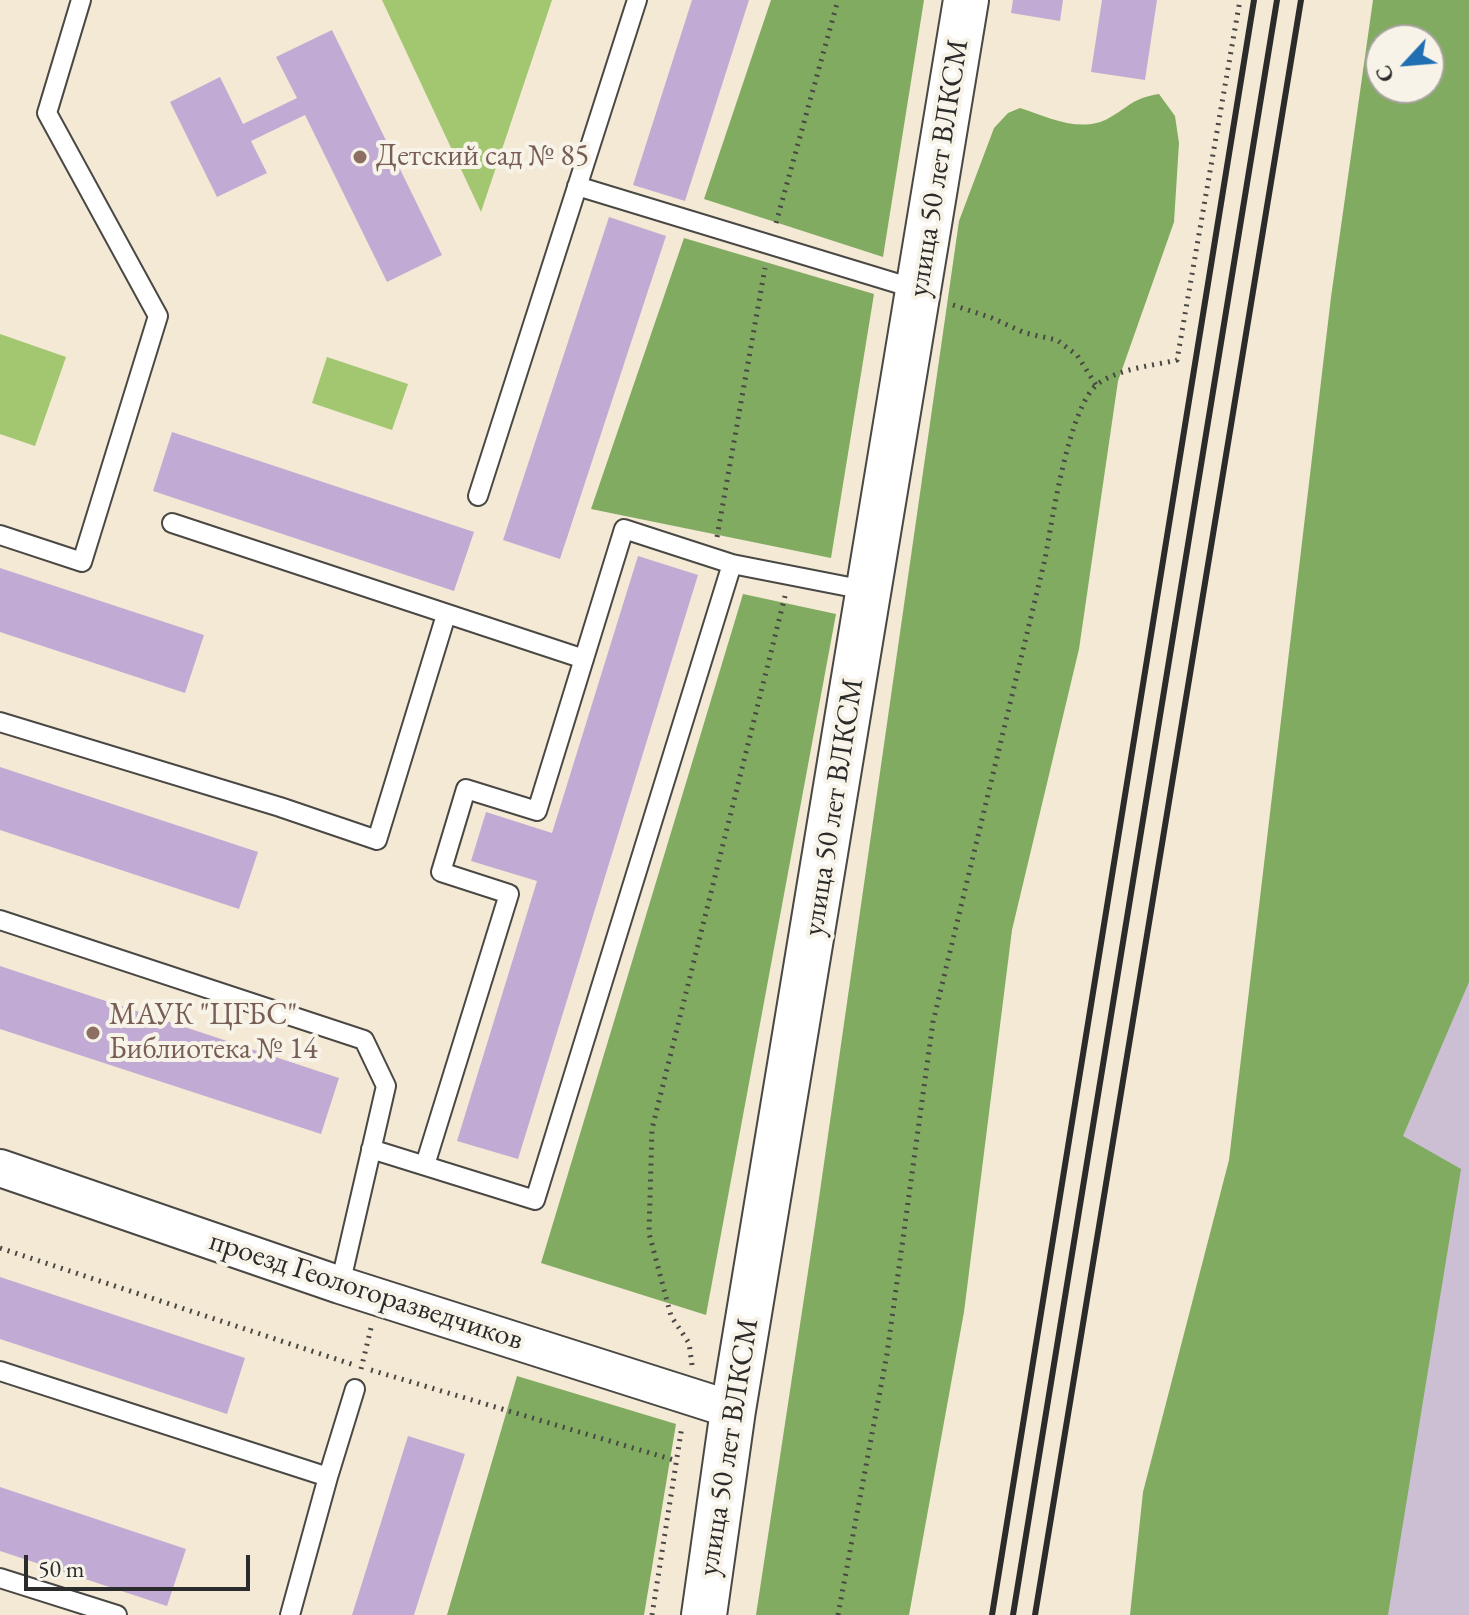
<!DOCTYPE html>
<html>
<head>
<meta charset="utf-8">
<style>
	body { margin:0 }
	#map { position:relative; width:1469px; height:1615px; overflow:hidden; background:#f4e9d4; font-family:"EB Garamond",serif }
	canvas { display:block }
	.north { position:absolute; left:1365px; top:24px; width:80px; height:80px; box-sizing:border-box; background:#f7f3e8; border:2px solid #a5a39c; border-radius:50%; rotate:244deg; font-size:22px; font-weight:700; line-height:32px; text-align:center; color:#2b2b2b }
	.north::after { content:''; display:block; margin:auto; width:28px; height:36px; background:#1f6fb2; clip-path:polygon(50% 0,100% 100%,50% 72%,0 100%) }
	.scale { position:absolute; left:24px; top:1555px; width:226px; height:36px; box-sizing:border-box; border:4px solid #2b2b2b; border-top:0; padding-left:10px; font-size:24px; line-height:28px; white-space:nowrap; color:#2b2b2b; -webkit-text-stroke:6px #f7f3e8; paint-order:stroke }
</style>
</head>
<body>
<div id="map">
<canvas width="1469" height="1615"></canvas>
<div class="north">С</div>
<div class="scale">50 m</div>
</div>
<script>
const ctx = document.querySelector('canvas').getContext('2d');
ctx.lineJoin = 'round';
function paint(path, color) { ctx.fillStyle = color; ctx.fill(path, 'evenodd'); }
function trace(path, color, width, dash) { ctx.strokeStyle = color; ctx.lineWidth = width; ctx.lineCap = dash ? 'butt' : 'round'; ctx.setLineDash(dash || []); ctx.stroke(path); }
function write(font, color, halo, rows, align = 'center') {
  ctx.font = font + ' "EB Garamond",serif'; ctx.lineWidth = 8; ctx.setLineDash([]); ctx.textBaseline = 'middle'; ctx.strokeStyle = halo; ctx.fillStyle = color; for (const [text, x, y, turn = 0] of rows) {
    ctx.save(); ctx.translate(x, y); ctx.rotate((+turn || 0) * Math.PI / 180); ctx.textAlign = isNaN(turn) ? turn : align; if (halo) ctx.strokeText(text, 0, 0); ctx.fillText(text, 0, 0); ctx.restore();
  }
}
const industrial = new Path2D(`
	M1469,514V1615H1294Z`);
const green = new Path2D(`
	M382,0H552L481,212Z
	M0,334L66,357L35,446L0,434Z
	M327,357L408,384L392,430L312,403Z`);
const forest = new Path2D(`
	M771,0H924L883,257L704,199Z
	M1373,0H1469V982L1403,1136L1461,1169L1388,1615H1130L1143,1492L1229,1160L1331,297ZM1381,40H1429V88H1381Z
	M1159,94L1175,116L1179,143L1174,222L1118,381L1079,649L1012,930L964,1312L909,1615H756L816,1219L959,221L994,128L1008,113L1020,108C1048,117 1081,134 1109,118C1130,106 1133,98 1159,94Z
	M684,238L874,294L831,558L591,509Z
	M743,594L836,614L706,1315L541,1263Z
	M517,1376L676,1424L644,1615H447Z`);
const building = new Path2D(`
	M692,0H749L685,201L633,185Z
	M1013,0H1063L1060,21L1011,13Z
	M1102,0H1157L1145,80L1091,72Z
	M332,30L442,255L387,282L305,115L251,141L267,173L217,197L170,102L220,77L243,124L297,98L276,57Z
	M609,217L666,236L560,559L503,540Z
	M172,432L474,532L454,591L153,491Z
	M638,556L698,575L518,1159L457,1141L537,881L471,861L486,812L552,833Z
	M0,568L204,635L185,693L0,632Z
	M0,767L258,852L239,909L0,830Z
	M0,966L339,1078L321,1134L0,1029Z
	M0,1277L245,1358L227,1414L0,1339Z
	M408,1436L465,1454L414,1615H352Z
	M0,1487L186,1549L167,1606L0,1551Z`);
const path = new Path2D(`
	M776,223L838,0
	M953,305L992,318L1025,333L1057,340L1077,355L1096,385
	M717,537L765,268
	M0,1248L354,1365
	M692,1365L689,1343L671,1316L649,1233L652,1129L785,596
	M361,1369L371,1328
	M371,1370L677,1461
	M652,1615L682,1426
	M838,1615L887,1354L933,1022L1045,559C1052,522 1069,403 1099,383C1121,368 1152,366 1177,360L1240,0`);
const service = new Path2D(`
	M577,186L919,290
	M478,496L637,0
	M172,523L584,659
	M0,535L82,562L158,316L47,113L81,0
	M0,722L280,807L377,840L446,615
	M0,920L364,1040L386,1086L340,1285
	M371,1149L535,1200L732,564L870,591
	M425,1165L509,894L441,872L466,789L537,811L624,529L732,564
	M0,1371L328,1477L290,1615
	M328,1477L355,1389
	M0,1578L117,1615`);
const minor = new Path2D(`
	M0,1168L340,1285L733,1410`);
const tertiary = new Path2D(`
	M704,1615L733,1410L966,0`);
const rail = new Path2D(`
	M992,1615L1254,0
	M1013,1615L1277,0
	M1035,1615L1301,0`);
const markers = [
	[360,157,8,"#8d6e63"],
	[93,1033,8,"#8d6e63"]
];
const educationNames = [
	["Детский сад № 85",376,157],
	["МАУК \"ЦГБС\"",109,1016],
	["Библиотека № 14",109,1050]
];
const streetNames = [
	["улица 50 лет ВЛКСМ",939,168,-81],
	["улица 50 лет ВЛКСМ",834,807,-81],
	["проезд Геологоразведчиков",366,1291,18],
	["улица 50 лет ВЛКСМ",729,1447,-81]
];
paint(industrial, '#ccbfd4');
paint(green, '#a3c670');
paint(forest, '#82ab62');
paint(building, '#c1abd4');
trace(service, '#494844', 22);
trace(minor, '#494844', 40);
trace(tertiary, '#494844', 48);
trace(path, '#494844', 5, [2, 6]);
trace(service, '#fff', 18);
trace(minor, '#fff', 36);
trace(tertiary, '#fff', 44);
trace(rail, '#2b2b2b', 6);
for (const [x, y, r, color] of markers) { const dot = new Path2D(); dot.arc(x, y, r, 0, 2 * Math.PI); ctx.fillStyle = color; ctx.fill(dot); trace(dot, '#f7f3e8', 3); }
write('30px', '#785e54', '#f7f3e8', educationNames, 'left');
write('30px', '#2b2b2b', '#f7f3e8', streetNames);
</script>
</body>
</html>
